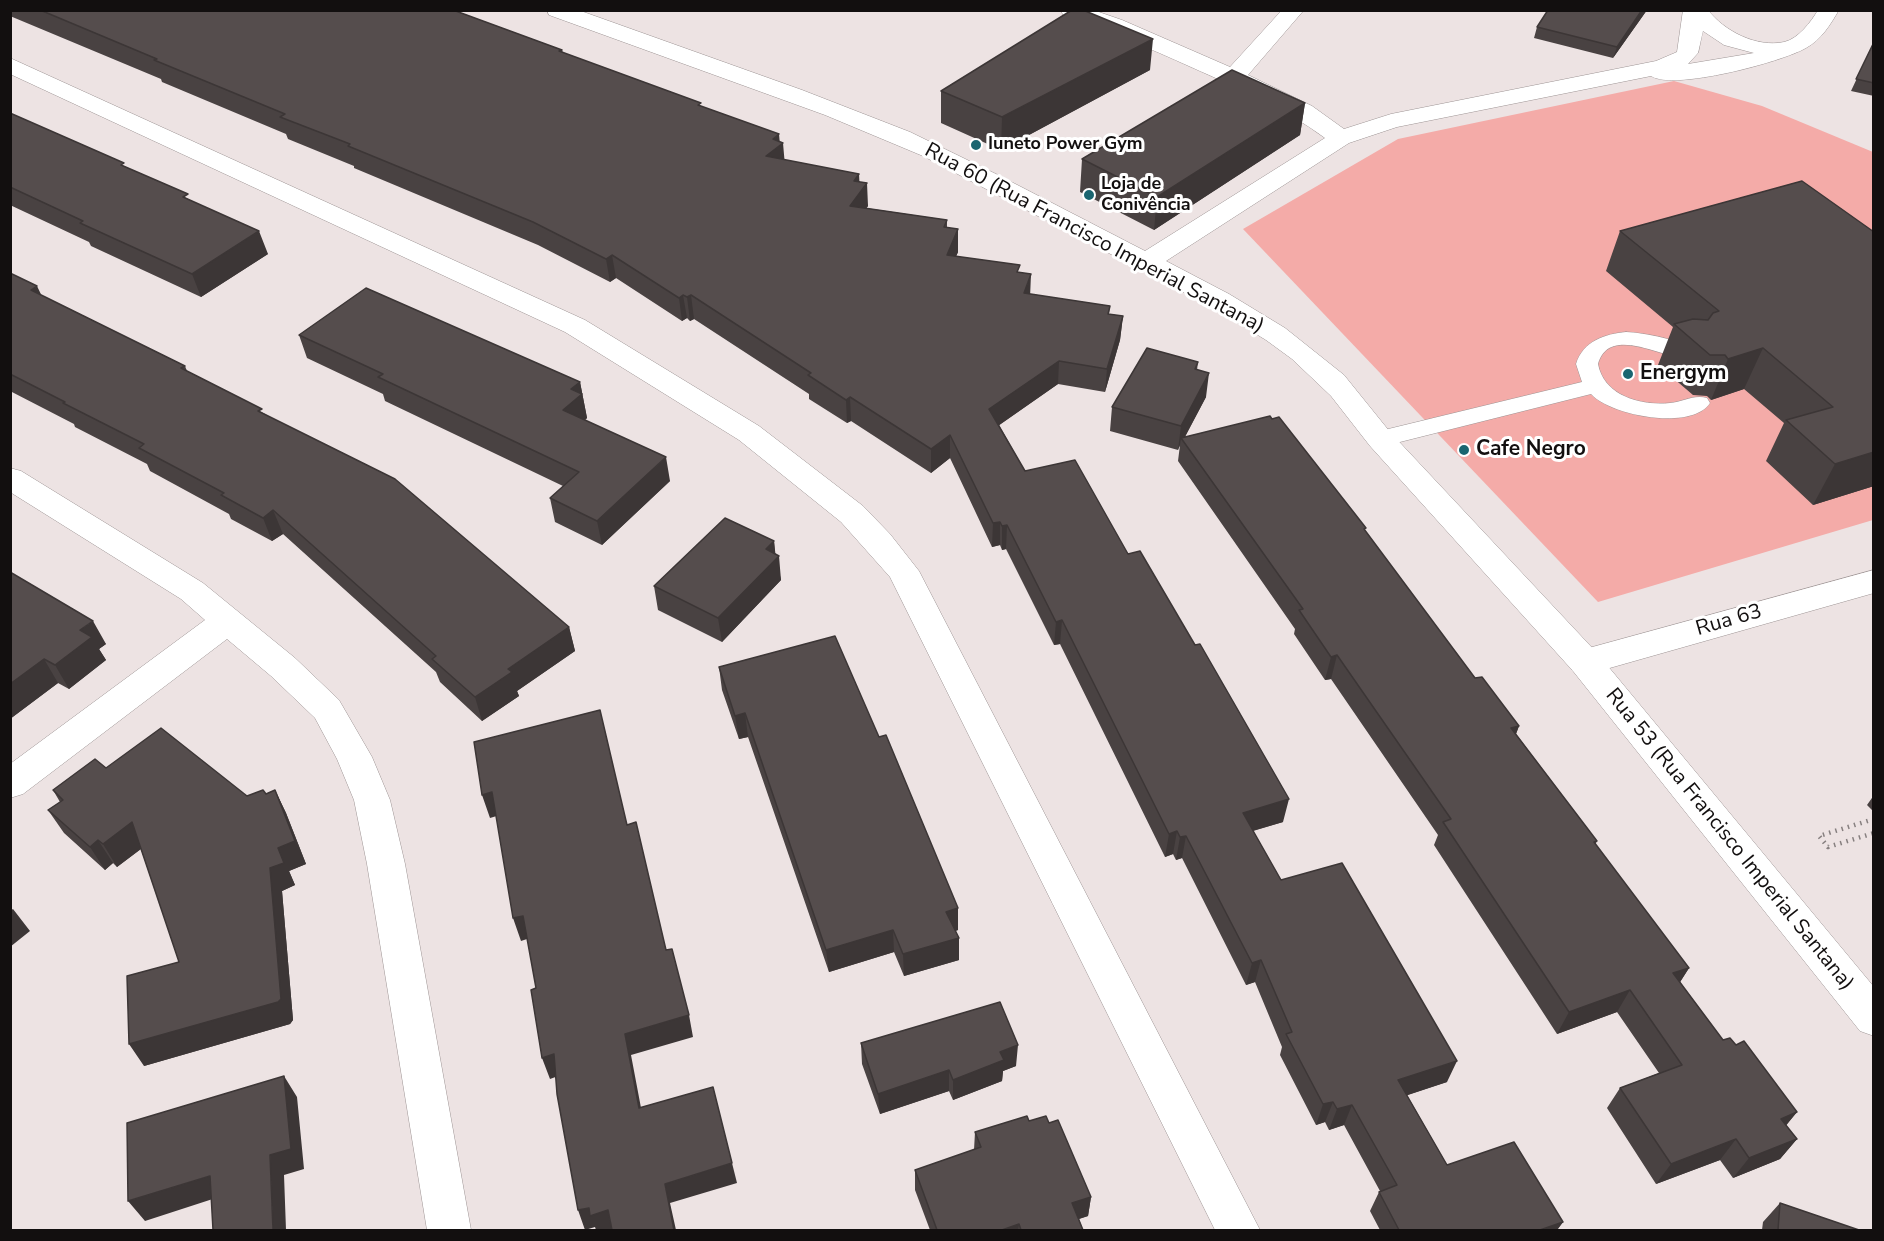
<!DOCTYPE html>
<html>
<head>
<meta charset="utf-8">
<style>
	body { margin:0 }
	#map { position:relative; width:1884px; height:1241px; overflow:hidden; background:#ede3e3; font-family:"Nunito Sans",sans-serif }
	canvas { display:block }
	.frame { position:absolute; inset:0; border:12px solid #120f0f; pointer-events:none }
</style>
</head>
<body>
<div id="map">
<canvas width="1884" height="1241"></canvas>
<div class="frame"></div>
</div>
<script>
const ctx = document.querySelector('canvas').getContext('2d');
ctx.lineJoin = 'round';
function paint(path, color) { ctx.fillStyle = color; ctx.fill(path, 'evenodd'); }
function trace(path, color, width, dash) { ctx.strokeStyle = color; ctx.lineWidth = width; ctx.lineCap = dash ? 'butt' : 'round'; ctx.setLineDash(dash || []); ctx.stroke(path); }
function write(font, color, halo, rows, align = 'center') {
  ctx.font = font + ' "Nunito Sans",sans-serif'; ctx.lineWidth = 6; ctx.setLineDash([]); ctx.textBaseline = 'middle'; ctx.strokeStyle = halo; ctx.fillStyle = color; for (const [text, x, y, turn = 0] of rows) {
    ctx.save(); ctx.translate(x, y); ctx.rotate((+turn || 0) * Math.PI / 180); ctx.textAlign = isNaN(turn) ? turn : align; if (halo) ctx.strokeText(text, 0, 0); ctx.fillText(text, 0, 0); ctx.restore();
  }
}
const green = new Path2D(`
	M1674,81L1762,106L1873,152V520L1598,602L1243,229L1398,139Z`);
const path = new Path2D(`
	M1874,819L1819,836L1828,847L1874,833`);
const service = new Path2D(`
	M1626,332C1643,333 1684,339 1694,353L1691,358C1669,363 1610,322 1598,364C1604,396 1641,406 1670,403C1683,402 1694,394 1707,398L1710,403C1692,431 1611,416 1591,394L1380,447L1372,444L1369,439L1372,434L1380,431L1582,382L1576,364C1583,341 1605,334 1626,332Z`);
const minor = new Path2D(`
	M547,10H578L802,90L910,132L998,175L1145,251L1325,138C1283,107 1238,88 1191,67C1149,48 1107,30 1063,15L1061,10H1093L1122,20L1230,67L1282,10H1304L1248,75L1312,106L1344,129L1391,114L1656,61L1677,52L1683,10H1708C1724,31 1757,48 1784,42C1798,39 1811,22 1818,10H1839C1830,25 1822,39 1806,48C1782,62 1673,91 1651,76L1397,127L1349,143L1166,261L1229,294L1285,328L1344,375L1390,432L1597,653L1874,987V1036L1860,1031L1573,671L1370,446L1331,396L1292,359L1266,340L1210,306L923,156L825,115L549,15ZM1703,31L1724,45L1754,53L1688,64L1698,53Z
	M10,58L585,320L759,426L863,506L890,534L919,571L1260,1230H1215L890,577L841,522L739,440L565,332L10,74Z
	M10,468L21,471L203,583L295,658L339,700L372,757L390,800L405,864L471,1230H427L367,864L354,800L337,759L315,718L271,676L227,639L23,794L10,798V764L205,620L181,599L10,492Z`);
const tertiary = new Path2D(`
	M1874,570V593L1585,675L1573,671L1568,662L1573,653L1585,649Z`);
const wall = new Path2D(`
	M10,10H453L562,50L563,53L701,107L780,142L784,160L859,174V182L868,206L866,208L947,220V227L958,252L956,256L1020,273L1030,294L1110,306L1109,314L1123,316L1120,340L1105,392L1058,384L999,425L1025,471L1128,554L1283,822L1253,831L1281,880L1447,1082L1407,1095L1447,1165L1563,1222L1557,1230H1380L1370,1211L1379,1192L1380,1191L1344,1125L1329,1130L1325,1122L1316,1125L1280,1055L1282,1047L1255,982L1246,985L1182,858L1176,860L1173,854L1165,857L1060,644L1054,645L1006,549L1002,550L1000,545L992,547L950,458L931,473L851,421L847,423L809,399V394L694,319L690,321L687,318L682,321L616,278L610,282L538,245L354,168V166L288,139L286,134L162,82L161,79L10,16Z
	M1647,10L1613,58L1534,38L1537,27Z
	M1874,42V96L1851,91Z
	M1150,70L1001,150L941,123V91Z
	M1305,103L1300,135L1154,230L1080,192L1082,159Z
	M10,113L126,167L190,200L268,254L201,297L91,246L89,242L10,205Z
	M1802,181L1874,486L1813,505L1766,461L1784,423L1744,389L1711,400L1707,396L1693,395L1658,365L1673,327L1606,271L1620,231Z
	M10,273L41,295L185,366L187,371L265,414L569,627L575,651L517,691L519,696L482,721L440,682L436,672L283,534L272,541L231,519L229,514L150,471L147,464L75,427L74,424L10,391Z
	M299,335L580,382L587,418L585,420L670,481L602,545L555,522L550,498L563,486L385,401L383,394L307,358Z
	M1198,362L1197,370L1206,397L1185,437L1365,531L1475,678L1519,726L1516,734L1597,841L1595,845L1689,968L1680,982L1723,1040L1797,1112L1786,1125L1797,1139L1780,1159L1733,1178L1720,1160L1656,1184L1607,1108L1620,1088L1659,1073L1617,1012L1557,1034L1434,845L1438,835L1331,679L1325,680L1294,634L1295,629L1178,461L1180,445L1178,450L1110,431L1112,407Z
	M774,541L775,554L781,580L722,642L658,610L654,586Z
	M10,572L106,644L99,649L106,660L69,689L58,683L10,719Z
	M719,667L879,737L958,908V930L955,931L959,960L904,976L894,952L829,972L748,737L739,739L722,690Z
	M106,768L247,796L266,794L275,790L286,813L306,864L289,871L295,885L282,891L293,1020L290,1024L144,1066L179,962L141,849L117,867L113,863L105,870L64,833L48,810L60,802L53,790Z
	M1874,795V812L1867,805Z
	M861,1043L1016,1066L1003,1071L1002,1081L953,1100L949,1091L880,1114L862,1064Z
	M1029,1121L1049,1123L1091,1197L1088,1216L1079,1219L1083,1230H930L915,1190V1170L974,1150L975,1132Z
	M1780,1203L1859,1230H1762L1763,1222Z`);
const shadedWall = new Path2D(`
	M1642,10H1647L1613,58L1617,47Z
	M1153,39L1150,70L1001,150L1002,117Z
	M1305,103L1300,135L1154,230L1157,197Z
	M779,134L780,145L783,143L785,166L766,156L773,139Z
	M859,174L860,193L867,183L868,206L851,229L850,206L854,181Z
	M958,229V252L947,278V255Z
	M259,231L268,254L201,297L192,274Z
	M612,255L616,278L610,282L606,259Z
	M1031,274L1030,298L1024,293Z
	M37,286L48,309L31,290Z
	M683,295L687,318L682,321L679,298Z
	M691,295L694,319L690,321L687,297Z
	M1123,316L1120,340L1105,392L1107,369Z
	M1763,348L1744,389L1711,400L1728,359Z
	M1059,361L1058,384L988,433L989,409Z
	M1209,373L1206,397L1183,440L1181,438L1180,445L1178,450L1181,426Z
	M580,382L587,418L568,434L563,410L571,389Z
	M850,397L851,421L847,423L846,400Z
	M950,435V458L931,473V449Z
	M1874,443V486L1813,505L1835,464Z
	M666,457L670,481L602,545L597,521Z
	M273,510L283,534L272,541L263,518Z
	M1000,522V545L992,547L993,523Z
	M1007,525L1006,549L1002,550V526Z
	M774,541L776,559L779,556L781,580L722,642L718,618L766,549Z
	M1062,620L1060,644L1054,645L1056,622Z
	M93,621L106,644L99,649L106,660L69,689L55,665L80,630Z
	M569,627L575,651L517,691L519,696L482,721L475,697L508,669Z
	M1337,655L1331,679L1325,680L1331,657Z
	M44,659L58,683L10,719V684Z
	M745,713L748,737L739,739L735,716Z
	M1519,726L1510,749L1511,728Z
	M275,790L286,813L306,864L289,871L295,885L282,891L293,1020L290,1024L144,1066L129,1044L270,868L278,848Z
	M492,792L500,815L490,818L482,795Z
	M1289,799L1283,822L1238,835L1243,813Z
	M132,822L146,845L117,867L103,844Z
	M1177,831L1173,854L1165,857L1169,834Z
	M1186,836L1182,858L1176,860L1180,837Z
	M98,840L113,863L105,870L90,847Z
	M958,908V930L946,934V912Z
	M13,909L30,931L10,947V911Z
	M523,916L530,938L521,941L513,918Z
	M893,930L894,952L829,972L826,950Z
	M959,938V960L904,976L903,954Z
	M1261,960L1255,982L1246,985L1252,963Z
	M1689,968L1675,990L1673,973Z
	M1630,990L1617,1012L1557,1034L1569,1012Z
	M689,1015L693,1037L631,1055L645,1129L639,1108L625,1034Z
	M1018,1045L1016,1066L1003,1071L1002,1081L953,1100V1080L1000,1052Z
	M554,1054L561,1075L550,1079L542,1058Z
	M1457,1061L1447,1082L1390,1101L1398,1080Z
	M949,1070V1091L880,1114L878,1094Z
	M284,1076L297,1097L304,1169L284,1175L286,1230H273L270,1155Z
	M1333,1102L1325,1122L1316,1125L1323,1104Z
	M1352,1105L1344,1125L1329,1130L1337,1109Z
	M1797,1112L1780,1133L1781,1119Z
	M1736,1139L1720,1160L1656,1184L1671,1164Z
	M1797,1139L1780,1159L1733,1178L1749,1158Z
	M732,1163L737,1183L670,1203L676,1230H674L665,1184Z
	M210,1176L225,1195L145,1221L128,1201Z
	M1091,1197L1088,1216L1069,1222L1072,1203Z
	M589,1208L608,1210L612,1230H596L595,1227L585,1230L578,1210Z
	M1563,1222L1557,1230H1540Z
	M1019,1224L1018,1230H1002Z`);
const building = new Path2D(`
	M40,10H453L562,50L559,51L701,103L698,105L779,134L773,139L783,143L766,156L859,174L854,181L867,183L850,206L947,220L944,227L958,229L947,255L1020,265L1017,272L1031,274L1024,293L1110,306L1108,314L1123,316L1107,369L1059,361L989,409L1025,471L1075,460L1128,554L1140,551L1195,645L1200,644L1289,799L1243,813L1281,880L1342,863L1457,1061L1398,1080L1447,1165L1514,1142L1563,1222L1540,1230H1399L1379,1192L1397,1185L1352,1105L1337,1109L1333,1102L1323,1104L1286,1034L1292,1032L1261,960L1252,963L1186,836L1180,837L1177,831L1169,834L1062,620L1056,622L1007,525L1002,526L1000,522L993,523L950,435L931,449L850,397L846,400L808,375L811,373L691,295L687,297L683,295L679,298L612,255L606,259L533,222L348,146L350,144L280,117L285,114L154,60L157,59Z
	M1072,10H1083L1153,39L1002,117L941,91Z
	M1548,10H1642L1617,47L1537,27Z
	M1874,42V83L1856,79Z
	M1232,70L1305,103L1157,197L1082,159Z
	M10,113L124,163L121,165L188,194L183,197L259,231L192,274L80,223L83,221L10,187Z
	M1802,181L1874,232V452L1835,464L1786,420L1833,407L1763,348L1728,359L1725,355H1710L1674,324L1693,319L1708,320L1713,313L1719,311L1620,231Z
	M10,273L37,286L31,290L185,366L181,368L262,409L258,411L395,479L569,627L508,669L512,672L475,697L432,659L436,656L273,510L263,518L221,495L224,493L139,448L144,444L63,403L65,402L10,374Z
	M366,288L580,382L571,389L582,394L563,410L666,457L597,521L550,498L579,472L378,377L383,374L299,335Z
	M1147,348L1198,362L1195,369L1209,373L1181,426L1112,407Z
	M1270,416L1272,419L1279,417L1366,528L1364,529L1475,678L1482,677L1519,726L1511,728L1597,841L1594,842L1689,968L1673,973L1723,1040L1730,1038L1736,1045L1744,1041L1797,1112L1781,1119L1797,1139L1749,1158L1736,1139L1671,1164L1620,1088L1682,1065L1630,990L1569,1012L1443,822L1451,819L1337,655L1331,657L1299,610L1303,609L1181,438Z
	M725,518L774,541L766,549L779,556L718,618L654,586Z
	M10,572L93,621L80,630L92,637L55,665L44,659L10,684Z
	M835,636L879,737L886,735L958,908L946,912L959,938L903,954L893,930L826,950L745,713L735,716L719,667Z
	M600,710L627,825L636,822L666,950L672,949L689,1015L625,1034L639,1108L713,1087L732,1163L665,1184L674,1230H612L608,1210L590,1216L589,1208L578,1210L557,1094L554,1054L542,1058L531,990L536,988L523,916L513,918L492,792L482,795L474,742Z
	M161,728L247,796L263,790L266,794L275,790L295,841L278,848L284,863L270,868L281,999L278,1002L129,1044L127,976L179,962L132,822L103,844L98,840L90,847L48,810L63,800L53,790L95,759L106,768Z
	M1000,1002L1018,1045L1000,1052L1004,1060L953,1080L949,1070L878,1094L861,1043Z
	M284,1076L291,1149L270,1155L273,1230H213L210,1176L128,1201L127,1123Z
	M1027,1116L1029,1121L1046,1116L1049,1123L1058,1120L1091,1197L1072,1203L1083,1230H1021L1019,1224L1002,1230H937L915,1170L981,1147L975,1132Z
	M1780,1203L1859,1230H1778Z`);
const markers = [
	[976,145,6,"#1a6570"],
	[1089,195,6,"#1a6570"],
	[1628,374,6,"#1a6570"],
	[1464,450,6,"#1a6570"]
];
const farPoinames = [
	["Iuneto Power Gym",988,145],
	["Loja de",1101,185],
	["Conivência",1101,206]
];
const streetNames = [
	["Rua 60 (Rua Francisco Imperial Santana)",1094,239,28],
	["Rua 63",1729,621,-16],
	["Rua 53 (Rua Francisco Imperial Santana)",1729,840,51]
];
const poiNames = [
	["Energym",1640,374],
	["Cafe Negro",1476,450]
];
paint(green, '#f4aba8');
trace(service, '#9d9494', 1);
trace(minor, '#9d9494', 1);
trace(tertiary, '#9d9494', 1);
trace(path, '#878080', 4.5, [1.5, 5]);
paint(service, '#fff');
paint(minor, '#fff');
paint(tertiary, '#fff');
paint(wall, '#494242');
paint(shadedWall, '#3c3636');
paint(building, '#554d4d');
trace(building, '#3c3636', 1.5);
for (const [x, y, r, color] of markers) { const dot = new Path2D(); dot.arc(x, y, r, 0, 2 * Math.PI); ctx.fillStyle = color; ctx.fill(dot); trace(dot, '#fff', 2); }
write('bold 18px', '#120f0f', '#fff', farPoinames, 'left');
write('21px', '#120f0f', '#fff', streetNames);
write('bold 21px', '#120f0f', '#fff', poiNames, 'left');
</script>
</body>
</html>
